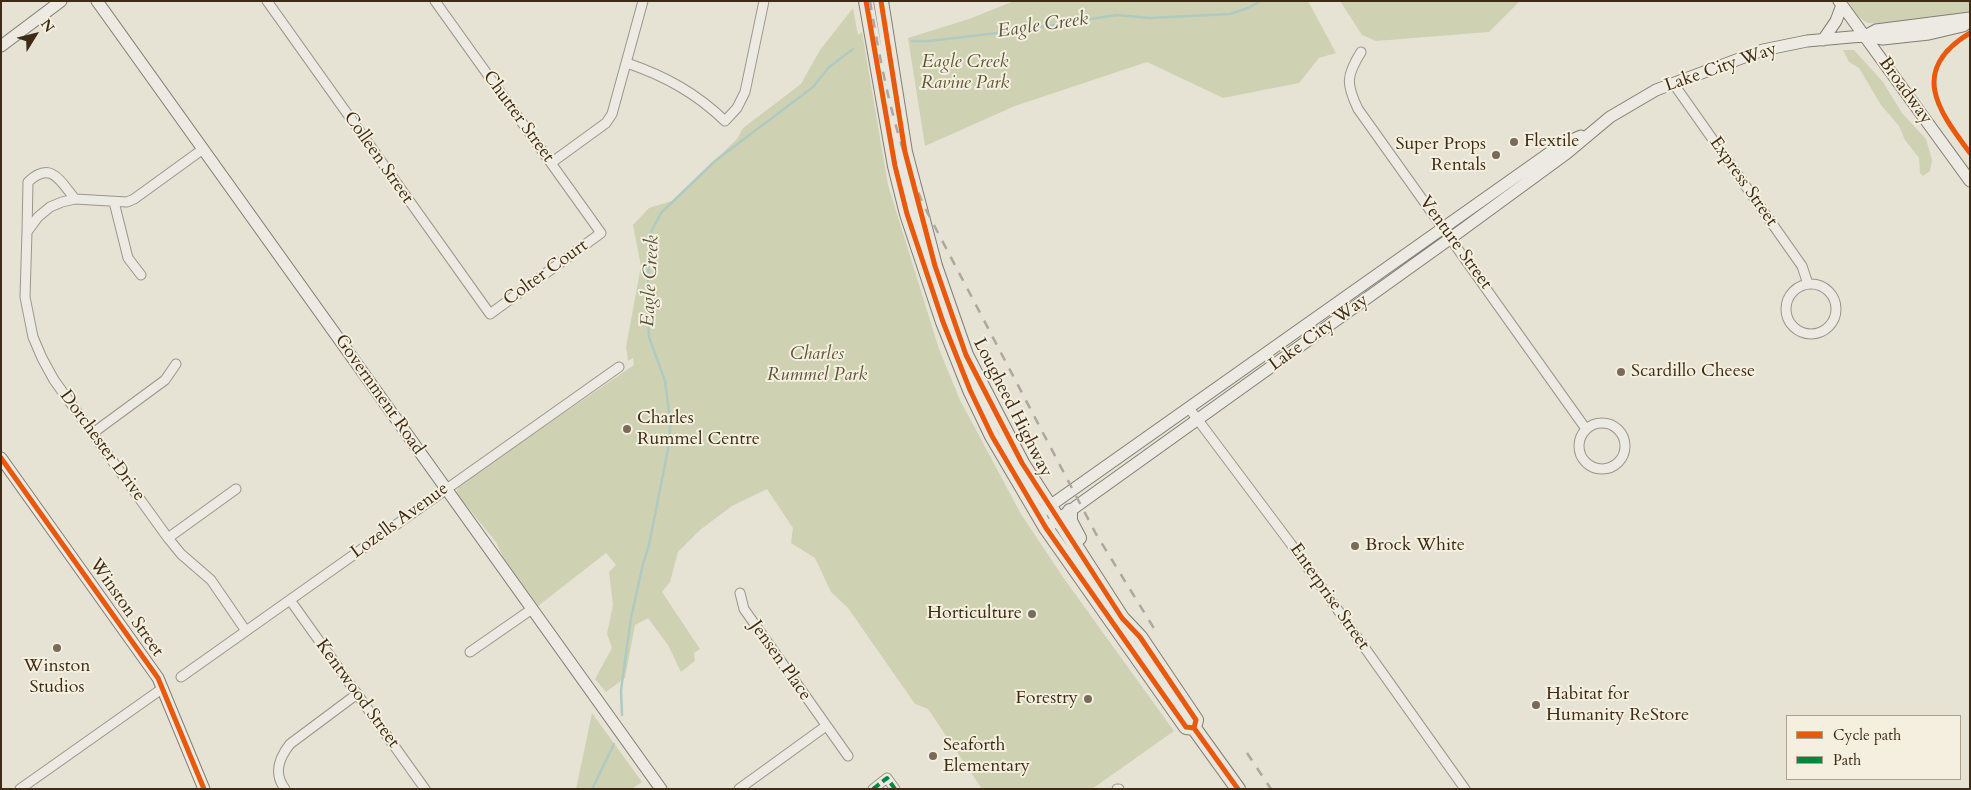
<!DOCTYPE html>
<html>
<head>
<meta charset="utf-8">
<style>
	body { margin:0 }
	#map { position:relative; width:1971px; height:790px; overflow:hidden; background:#e6e3d5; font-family:Cardo,serif }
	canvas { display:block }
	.frame { position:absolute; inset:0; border:2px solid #3d2b15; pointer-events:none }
	.legend { position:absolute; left:1786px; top:715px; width:175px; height:65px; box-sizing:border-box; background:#f4efde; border:1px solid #aba18e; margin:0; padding:6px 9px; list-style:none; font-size:15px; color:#3d2b15 }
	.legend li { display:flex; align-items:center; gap:10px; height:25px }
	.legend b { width:25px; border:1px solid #aba18e }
	.north { position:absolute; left:10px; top:10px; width:50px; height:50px; -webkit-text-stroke:4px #f4efde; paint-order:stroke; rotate:54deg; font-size:14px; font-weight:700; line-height:20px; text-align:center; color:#3d2b15 }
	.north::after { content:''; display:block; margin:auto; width:18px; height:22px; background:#3d2b15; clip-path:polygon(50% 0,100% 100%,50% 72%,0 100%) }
</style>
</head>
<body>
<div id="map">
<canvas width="1971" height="790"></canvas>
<div class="frame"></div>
<ul class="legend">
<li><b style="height:6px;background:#e8590c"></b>Cycle path</li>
<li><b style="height:6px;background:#00873e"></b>Path</li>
</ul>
<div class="north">N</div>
</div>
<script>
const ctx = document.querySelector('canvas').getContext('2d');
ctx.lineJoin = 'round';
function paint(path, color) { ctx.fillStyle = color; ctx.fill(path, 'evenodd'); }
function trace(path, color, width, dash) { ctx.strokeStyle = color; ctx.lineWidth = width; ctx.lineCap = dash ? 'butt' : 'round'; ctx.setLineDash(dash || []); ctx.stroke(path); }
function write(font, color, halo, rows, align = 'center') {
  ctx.font = font + ' Cardo,serif'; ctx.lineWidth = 4; ctx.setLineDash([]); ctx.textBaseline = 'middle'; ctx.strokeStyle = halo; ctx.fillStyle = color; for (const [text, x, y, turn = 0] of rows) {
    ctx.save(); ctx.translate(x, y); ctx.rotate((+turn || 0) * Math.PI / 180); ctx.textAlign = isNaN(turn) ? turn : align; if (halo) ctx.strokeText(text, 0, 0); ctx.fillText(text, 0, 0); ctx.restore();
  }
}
const green = new Path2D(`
	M1014,1H1308L1336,53L1319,58L1299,83L1223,98L1147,62L1015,106L925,146L908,38L969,19Z
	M1340,1H1520L1489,32L1376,41L1362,35Z
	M1848,1H1970V12C1954,17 1878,29 1866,22C1858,18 1853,8 1848,1Z
	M853,8L858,35L862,32L888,185L939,349L960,400L1021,514L1065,580L1174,731L1092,789H982L928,709L915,704L848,608L831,592L815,558L791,543L793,528L767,489L732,506L700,530L678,552L670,582L662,592L700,649L694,653L695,661L681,672L668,645L648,618L635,625L625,678L606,692L595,679L612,648L607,634L613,605L609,572L616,565L606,553L538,606L504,559L496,542L456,493L459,485L634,365L633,358L628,361L626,347L641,266L633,225L649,208L672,201L737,139L743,128L801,84L820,50Z
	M1843,50H1854L1883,82L1902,113L1926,139L1932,160L1930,171L1923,176L1920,173L1919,158L1905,140L1899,126L1881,105L1859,68L1849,62Z
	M592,713L642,782L632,789H576Z`);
const stream = new Path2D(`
	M912,41H929L1006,32L1117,15L1150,18L1230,14L1248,8L1261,1
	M622,715L621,690L631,618L643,564L649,545L670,439V420L665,381L649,337L647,306L650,234L661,213L715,161L813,87L829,67L853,49
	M592,789L614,744`);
const street = new Path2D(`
	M267,1L490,314L601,233L435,1
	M1361,52C1346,76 1346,84 1358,109L1586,429
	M627,63C665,76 696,93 725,121L737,108L745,92L764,1
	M1673,83L1802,266L1808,284
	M203,149L134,199L127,202L75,199L62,202L50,207L38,217L27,232L25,297L33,337L42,358L54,380L168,538L181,554L211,580L246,631
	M551,163L606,123L612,114L643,1
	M114,202L128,258L141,275
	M27,232L28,182C51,160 60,181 75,199
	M1786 309a25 25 0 1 1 50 0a25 25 0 1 1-50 0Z
	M1189,408L1291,544L1465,789
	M1579 446a23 23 0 1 1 46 0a23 23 0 1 1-46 0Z
	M93,433L165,380L176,364
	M168,538L236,489
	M740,593L744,609L848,756
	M290,600L425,789
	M470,652L532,609
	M181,677L619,367
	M20,789L163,688
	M285,789C273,773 279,758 290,744L357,694
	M739,789L826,726
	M873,789L887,778L895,789
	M1117,789H1119`);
const secondary = new Path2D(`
	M97,1L661,789
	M1839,1L1970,181
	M1865,36L1876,30L1970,18
	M1823,40L1836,21L1842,5
	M1,46L61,1
	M1,458L158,678L204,789
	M1044,510L1562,144L1581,136
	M1046,528L1451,238L1567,153L1610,117L1656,90L1763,50L1807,41L1851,37L1865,36L1883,39L1929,34L1963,26L1970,21`);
const primary = new Path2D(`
	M866,1L895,166L907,214L943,322L970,390L992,436L1046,528L1186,727L1194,728L1238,789
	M881,1L905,152L935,266L966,355L1022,463L1122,618L1140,637L1196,720L1194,728
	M1070,511V521L1079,538`);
const rail = new Path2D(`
	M870,1C882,72 895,140 924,206L1096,534L1155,630
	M1247,753L1271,789`);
const quiet = new Path2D(`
	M873,789L887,778L895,789`);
const cycleway = new Path2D(`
	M866,1L895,166L907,214L943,322L970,390L992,436L1046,528L1186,727L1194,728L1238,789
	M881,1L905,152L935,266L966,355L1022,463L1122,618L1140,637L1196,720L1194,728
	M1970,33C1909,70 1937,109 1970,153
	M1,458L158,678L204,789`);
const markers = [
	[1514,142,5,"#786b58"],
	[1496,155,5,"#786b58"],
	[1621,372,5,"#786b58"],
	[627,429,5,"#786b58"],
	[1355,546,5,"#786b58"],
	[1032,614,5,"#786b58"],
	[57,648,5,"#786b58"],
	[1088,699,5,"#786b58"],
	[1536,705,5,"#786b58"],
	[933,756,5,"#786b58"]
];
const parkNames = [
	["Eagle Creek",965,63],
	["Ravine Park",965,84],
	["Charles",817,355],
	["Rummel Park",817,376]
];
const streetNames = [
	["Lake City Way",1721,68,-19],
	["Broadway",1905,91,54],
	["Chutter Street",518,117,54],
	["Colleen Street",378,158,55],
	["Express Street",1743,182,55],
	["Venture Street",1455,243,54],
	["Colter Court",546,273,-36],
	["Lake City Way",1319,333,-36],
	["Government Road",379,395,55],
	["Lougheed Highway",1012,408,63],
	["Dorchester Drive",102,446,54],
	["Lozells Avenue",400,521,-36],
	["Enterprise Street",1329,597,55],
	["Winston Street",126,608,55],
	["Jensen Place",780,661,55],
	["Kentwood Street",357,694,54]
];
const poiNames = [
	["Flextile",1524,142],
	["Super Props",1486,145,"right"],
	["Rentals",1486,166,"right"],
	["Scardillo Cheese",1631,372],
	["Charles",637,419],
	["Rummel Centre",637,440],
	["Brock White",1365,546],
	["Horticulture",1022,614,"right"],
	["Winston",57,667,"center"],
	["Studios",57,688,"center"],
	["Habitat for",1546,695],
	["Humanity ReStore",1546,716],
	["Forestry",1078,699,"right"],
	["Seaforth",943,746],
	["Elementary",943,767]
];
const waterNames = [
	["Eagle Creek",1043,26,-8],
	["Eagle Creek",651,281,-87]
];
paint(green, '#ced2b3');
trace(stream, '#b0cac1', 2.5);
trace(street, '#9b968b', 11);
trace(secondary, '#827d73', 13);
trace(primary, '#827d73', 16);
trace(street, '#eceae3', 9);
trace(secondary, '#eceae3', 11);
trace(primary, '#e9e6de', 14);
trace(rail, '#aca8a0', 2.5, [9, 9]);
trace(quiet, '#00873e', 4, [8, 4]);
trace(cycleway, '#e8590c', 5);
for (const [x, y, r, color] of markers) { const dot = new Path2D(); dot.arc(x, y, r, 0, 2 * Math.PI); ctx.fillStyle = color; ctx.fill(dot); trace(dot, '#f4efde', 2); }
write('italic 18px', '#5c5236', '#f4efde', parkNames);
write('18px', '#3d2b15', '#f4efde', streetNames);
write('18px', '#3d2b15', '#f4efde', poiNames, 'left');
write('italic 19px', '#54503e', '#f4efde', waterNames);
</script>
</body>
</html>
